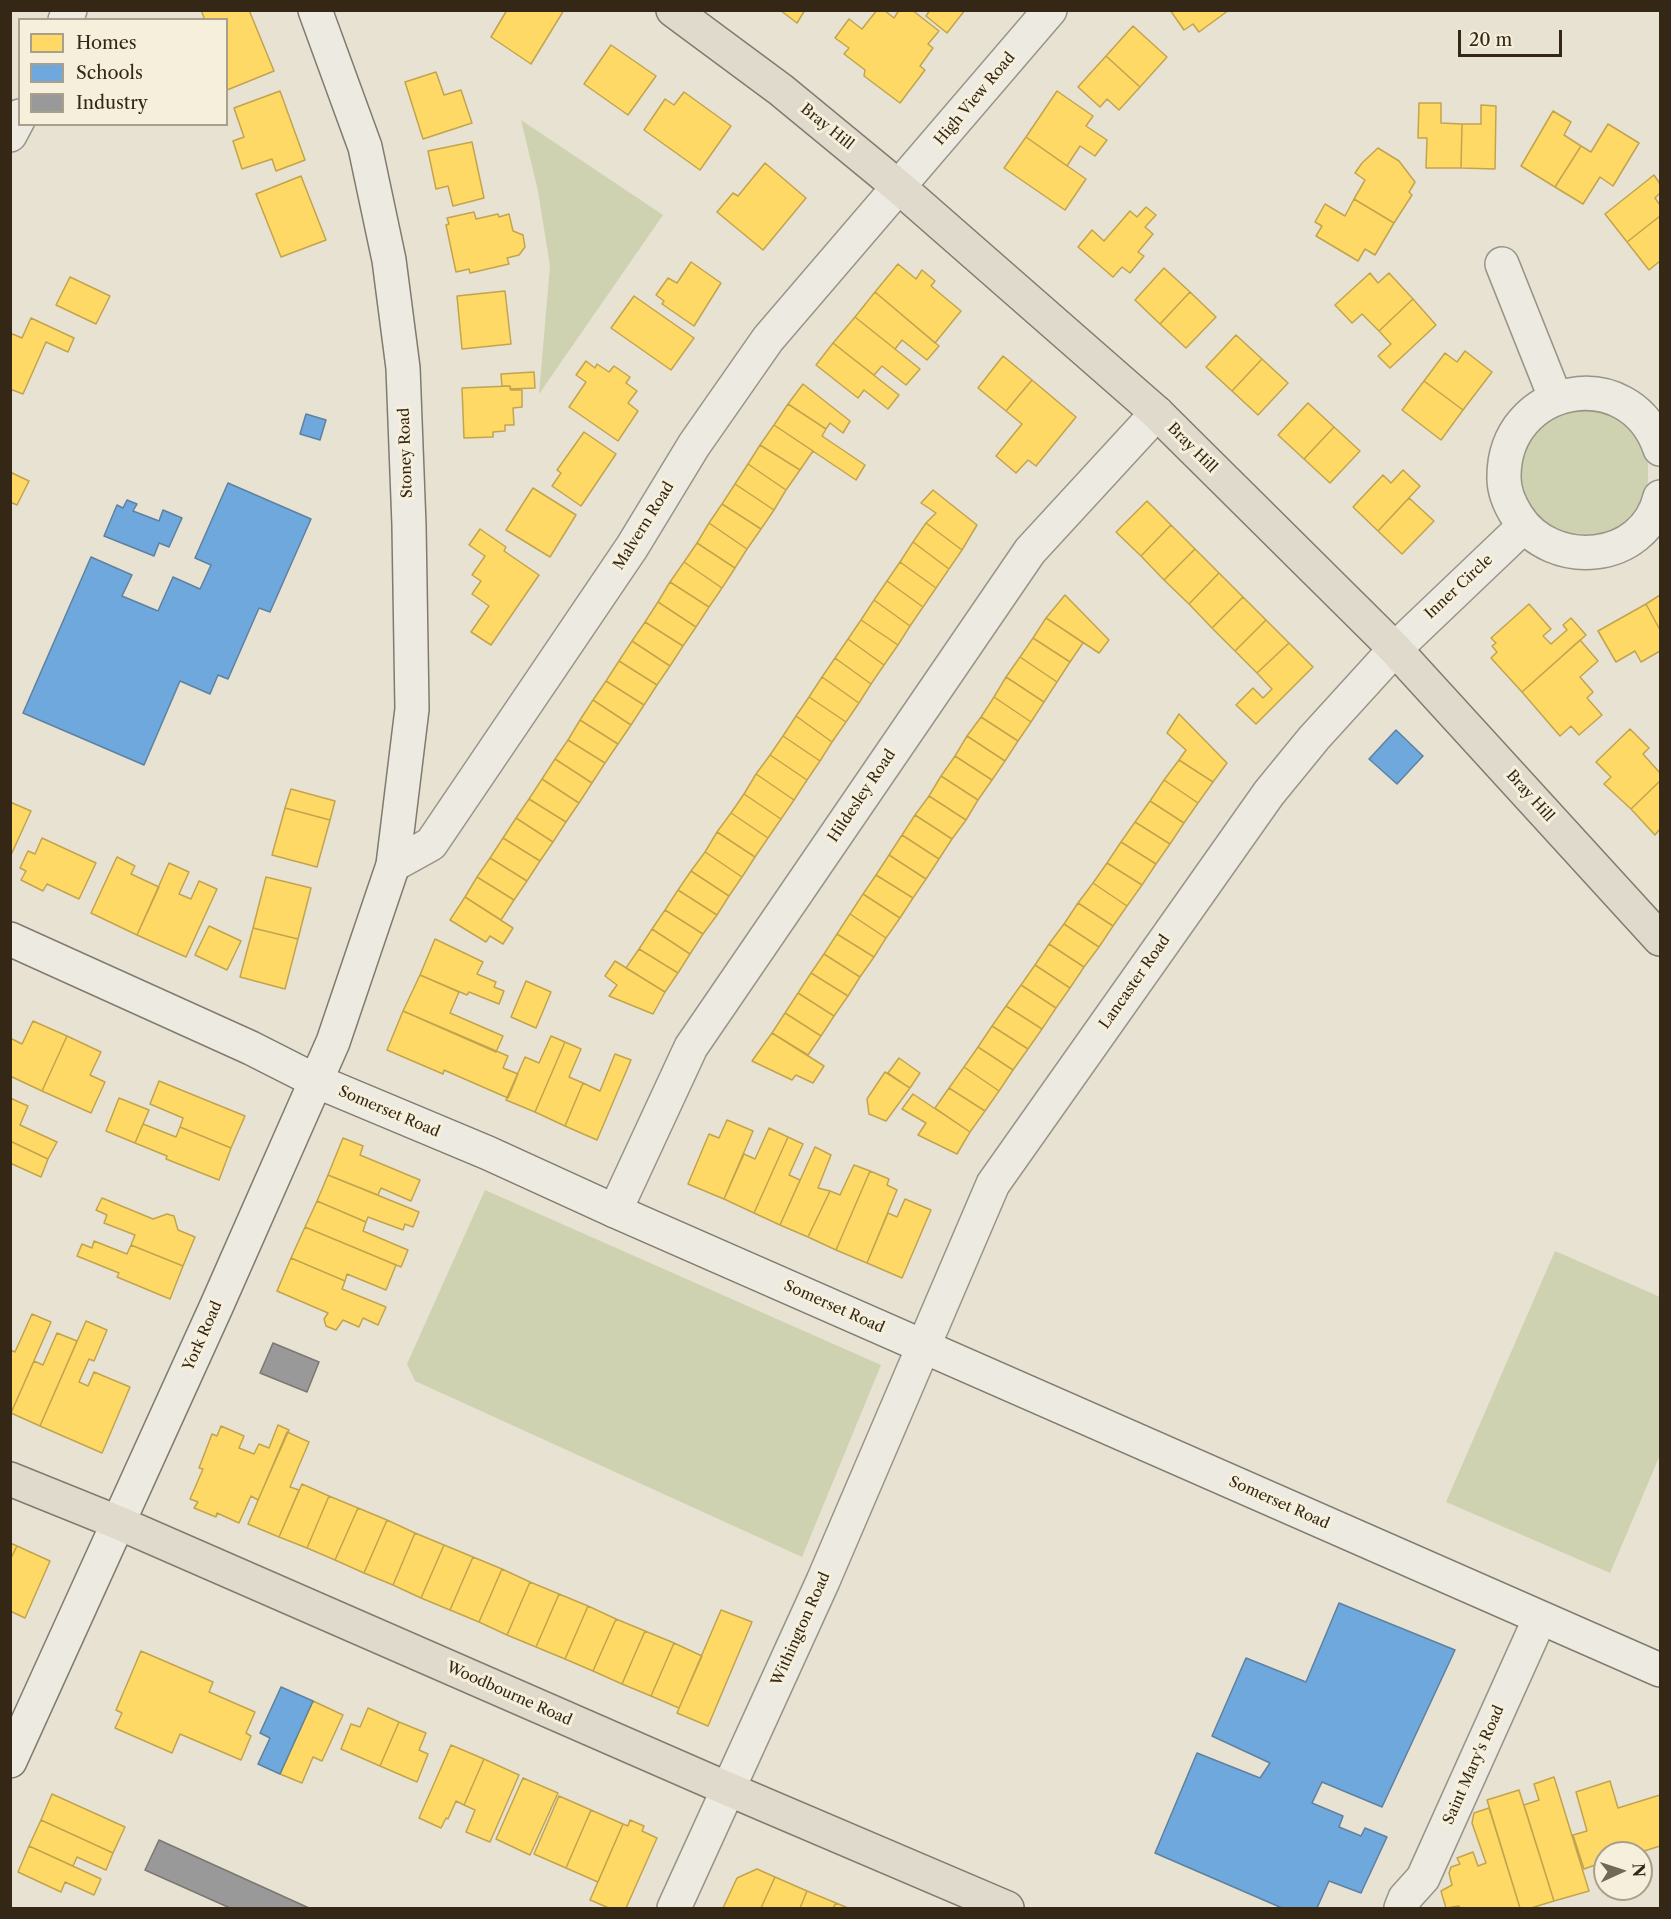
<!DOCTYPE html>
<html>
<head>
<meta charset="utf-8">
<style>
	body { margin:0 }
	#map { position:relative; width:1671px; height:1919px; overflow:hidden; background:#e7e2d1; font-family:"Libre Caslon Text",serif }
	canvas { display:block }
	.frame { position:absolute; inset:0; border:12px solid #352715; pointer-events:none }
	.legend { position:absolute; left:18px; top:18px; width:210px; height:108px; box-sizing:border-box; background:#f5efdc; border:2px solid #a89f8c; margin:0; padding:8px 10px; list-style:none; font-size:18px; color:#352715 }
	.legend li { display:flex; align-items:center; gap:12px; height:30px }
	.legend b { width:30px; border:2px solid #a89f8c }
	.north { position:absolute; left:1593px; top:1841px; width:60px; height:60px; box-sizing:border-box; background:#f5efdc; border:2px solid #a89f8c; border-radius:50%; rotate:87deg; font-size:16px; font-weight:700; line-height:24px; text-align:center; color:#352715 }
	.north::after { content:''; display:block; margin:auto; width:21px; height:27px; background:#736857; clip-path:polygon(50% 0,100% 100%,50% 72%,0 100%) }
	.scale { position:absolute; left:1458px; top:30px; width:104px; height:27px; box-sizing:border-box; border:3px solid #352715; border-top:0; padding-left:8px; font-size:18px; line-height:21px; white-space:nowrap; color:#352715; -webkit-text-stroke:4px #f5efdc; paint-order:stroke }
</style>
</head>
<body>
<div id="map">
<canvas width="1671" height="1919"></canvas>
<div class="frame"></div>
<ul class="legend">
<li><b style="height:16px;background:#ffd966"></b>Homes</li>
<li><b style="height:16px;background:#6fa8dc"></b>Schools</li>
<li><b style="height:16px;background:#999"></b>Industry</li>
</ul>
<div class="north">N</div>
<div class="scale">20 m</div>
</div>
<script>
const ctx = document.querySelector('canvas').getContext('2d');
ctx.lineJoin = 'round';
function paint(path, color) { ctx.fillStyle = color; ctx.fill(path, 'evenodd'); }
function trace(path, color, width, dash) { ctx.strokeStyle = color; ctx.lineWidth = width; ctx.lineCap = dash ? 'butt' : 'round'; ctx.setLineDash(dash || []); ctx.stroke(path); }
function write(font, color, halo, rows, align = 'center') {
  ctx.font = font + ' "Libre Caslon Text",serif'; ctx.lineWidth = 6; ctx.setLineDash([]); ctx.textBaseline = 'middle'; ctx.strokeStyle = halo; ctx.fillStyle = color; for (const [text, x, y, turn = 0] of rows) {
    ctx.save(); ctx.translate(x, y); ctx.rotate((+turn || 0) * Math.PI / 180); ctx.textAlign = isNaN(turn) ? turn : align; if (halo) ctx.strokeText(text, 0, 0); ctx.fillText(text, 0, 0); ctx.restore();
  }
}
const green = new Path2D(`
	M521,120L663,215L539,394L550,266L538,191Z
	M1570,406L1611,412L1641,441L1648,461V482L1641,502L1629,519L1611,531L1590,537L1568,535L1547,526L1531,511L1521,491L1518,470L1533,429Z
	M485,1190L881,1365L802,1557L415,1381L407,1364Z
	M1555,1251L1660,1297V1455L1610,1573L1446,1502Z`);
const homes = new Path2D(`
	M201,10H249L274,71L227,90L226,20H205Z
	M507,10H564L531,64L491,37Z
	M780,10H805L797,23Z
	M877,10H884L894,18L899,10H912L939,31L928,44L933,48L920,66L925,70L900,103L864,76L865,70L844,54L849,48L835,38L849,19L862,29Z
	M930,10H965L947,33L926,16Z
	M1170,10H1229L1199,32L1193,24L1184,30Z
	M1133,26L1167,57L1140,87L1106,56Z
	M611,45L656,76L628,115L584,84Z
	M1106,56L1140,87L1119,110L1107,99L1100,107L1078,87Z
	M436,72L444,95L461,90L472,123L423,139L405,82Z
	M280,91L305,160L276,171L272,159L242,169L233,141L244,137L234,108Z
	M1057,91L1093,116L1086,126L1107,140L1095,156L1080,146L1067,166L1026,137Z
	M684,92L731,126L700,170L644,130L665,99L674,105Z
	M1419,103H1441V123L1462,124L1461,168H1426L1427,138H1418Z
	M1481,105L1496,106L1495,169L1461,168L1462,124H1481Z
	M1553,111L1571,122L1564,135L1581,146L1555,187L1521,166Z
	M1608,124L1639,143L1613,186L1600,177L1583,204L1555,187L1581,146L1591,152Z
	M1026,137L1086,179L1065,210L1004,168Z
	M472,142L484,198L453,206L448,186L436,189L428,151Z
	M1378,148L1399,161L1415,182L1409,192L1412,195L1394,223L1354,199L1365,180L1355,173L1362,163Z
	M765,163L806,198L763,250L717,212L733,193L738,196Z
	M1654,175L1660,184V193L1655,198L1660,205V216L1627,242L1605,214Z
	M301,176L326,240L281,257L256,194Z
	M1354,199L1394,223L1375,255L1365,249L1358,261L1316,236L1322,226L1315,222L1325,204L1345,216Z
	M1146,207L1156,215L1145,227L1153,234L1138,252L1144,256L1130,273L1122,267L1113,277L1078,247L1092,230L1104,241L1130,211L1137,217Z
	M474,212L476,219L498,214L499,217L509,214L513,231L523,235L525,247L519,255L507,258L509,264L470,273L469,269L456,272L446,225L449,224L447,218Z
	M1660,216V261L1649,270L1627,242Z
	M691,262L721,283L694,326L662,304L664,301L656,295L668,278L677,283Z
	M898,264L916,279L922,270L935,281L931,286L961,311L935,343L875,292Z
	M1164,268L1190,292L1160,324L1135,300Z
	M1370,273L1378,283L1389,273L1413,299L1379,331L1362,314L1352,323L1335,305Z
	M70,277L110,296L96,324L56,305Z
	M505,291L511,344L462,349L457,296Z
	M875,292L939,346L927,360L902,340L895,349L855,317Z
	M1190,292L1216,317L1186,348L1160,324Z
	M634,296L694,338L671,370L611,328Z
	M1413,299L1436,325L1390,368L1378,356L1391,344L1379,331Z
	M855,317L920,369L906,385L882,366L874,375L833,343Z
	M31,318L74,338L68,352L46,342L23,394L10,389V333L22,338Z
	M1236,335L1262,359L1232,391L1206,367Z
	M833,343L899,395L888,409L864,390L858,398L816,365Z
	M1465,351L1492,372L1463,410L1424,381L1445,353L1457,362Z
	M1003,356L1032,380L1006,411L978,388Z
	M1262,359L1288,383L1258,415L1232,391Z
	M586,361L595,368L597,364L609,372L614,366L630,377L626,383L637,391L628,403L638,411L618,441L569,407L586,382L576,375Z
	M534,372L535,388L510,389V386H502L501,374Z
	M1032,380L1076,417L1036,466L1028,460L1016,473L996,456L1022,424L1006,411Z
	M1424,381L1463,410L1441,440L1402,410Z
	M803,384L850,421L843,433L830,423L826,429L788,404Z
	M510,386L511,390H522V407L513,408L514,425H505V431L493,432V437L464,438L462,388Z
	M1308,403L1334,427L1304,459L1278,435Z
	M788,404L826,429L822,436L865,465L856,480L774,425Z
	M774,425L813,451L800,470L760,445Z
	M1334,427L1360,451L1330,483L1304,459Z
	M584,432L616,454L581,506L552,486L561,473L557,470Z
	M760,445L800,470L786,490L748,464Z
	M748,464L786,490L774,510L735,484Z
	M1403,470L1420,486L1378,531L1353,507L1383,475L1391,483Z
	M10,472L29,481L17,505L10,502Z
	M735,484L774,510L761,529L722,504Z
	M533,488L576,515L550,557L506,530Z
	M933,490L977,525L962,550L926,523L936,513L921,503Z
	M1409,498L1434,521L1402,554L1378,531Z
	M1147,501L1171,525L1141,556L1116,532Z
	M722,504L761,529L747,549L709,523Z
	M709,523L747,549L735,568L697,543Z
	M926,523L962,550L949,569L913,542Z
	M1171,525L1195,549L1164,580L1141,556Z
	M480,529L506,547L504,551L539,575L491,645L471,632L489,606L472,594L481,581L472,575L485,556L469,545Z
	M913,542L949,569L936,588L900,562Z
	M697,543L735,568L722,588L684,562Z
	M1195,549L1219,573L1189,604L1164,580Z
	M684,562L722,588L709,607L670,582Z
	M900,562L936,588L923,607L887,581Z
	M1219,573L1243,597L1212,628L1189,604Z
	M887,581L923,607L910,626L874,600Z
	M670,582L709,607L696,627L658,602Z
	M1065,595L1109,640L1099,653L1046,618Z
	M1660,595V630L1646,604Z
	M1243,597L1266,620L1235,651L1212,628Z
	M874,600L910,626L898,645L861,620Z
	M658,602L696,627L683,646L645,622Z
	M1529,604L1551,629L1543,636L1551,644L1567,630L1563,625L1571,618L1586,635L1522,692L1491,658L1497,652L1492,646L1496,643L1491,638Z
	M1646,604L1660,630V651L1641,662L1635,651L1616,662L1598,631Z
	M1046,618L1083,643L1070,662L1033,638Z
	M861,620L898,645L884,665L848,639Z
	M1266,620L1289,643L1257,673L1235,651Z
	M645,622L683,646L670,666L632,641Z
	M1033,638L1070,662L1057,682L1020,657Z
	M848,639L884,665L871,684L835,658Z
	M1580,640L1598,661L1580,677L1593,692L1587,698L1602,715L1579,735L1571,726L1560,736L1522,692Z
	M632,641L670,666L657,685L619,661Z
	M1289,643L1313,667L1256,724L1236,705L1253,688L1263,698L1272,689L1257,673Z
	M1020,657L1057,682L1044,702L1006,677Z
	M835,658L871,684L859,703L822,677Z
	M619,661L657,685L644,705L606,681Z
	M822,677L859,703L846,722L809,697Z
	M1006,677L1044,702L1031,722L994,697Z
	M606,681L644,705L631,725L593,700Z
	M809,697L846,722L832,742L796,716Z
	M994,697L1031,722L1018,741L981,717Z
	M593,700L631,725L618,744L580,720Z
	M1179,714L1227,763L1213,782L1179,760L1186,750L1167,733Z
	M796,716L832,742L820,761L783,736Z
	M981,717L1018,741L1005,761L967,736Z
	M580,720L618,744L605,763L568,740Z
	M1630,729L1649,748L1643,754L1660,773V781L1631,809L1604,784L1611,777L1596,762Z
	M783,736L820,761L807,780L770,755Z
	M967,736L1005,761L992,780L955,756Z
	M568,740L605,763L592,783L555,759Z
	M770,755L807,780L794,800L756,774Z
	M955,756L992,780L978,800L941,776Z
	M555,759L592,783L579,803L542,779Z
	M1179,760L1213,782L1198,803L1164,780Z
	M756,774L794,800L781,819L744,794Z
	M941,776L978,800L966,820L929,796Z
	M542,779L579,803L566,822L529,799Z
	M1164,780L1198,803L1184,823L1150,801Z
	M1660,781V829L1655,835L1631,809Z
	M291,789L335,801L330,820L285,808Z
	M744,794L781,819L768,838L731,813Z
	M929,796L966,820L952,839L915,815Z
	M529,799L566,822L553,842L516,818Z
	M1150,801L1184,823L1170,844L1135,822Z
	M10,802L31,811L11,855H10Z
	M285,808L330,820L317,867L272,855Z
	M731,813L768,838L755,857L717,832Z
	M915,815L952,839L939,859L902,835Z
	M516,818L553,842L540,861L503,838Z
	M1135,822L1170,844L1156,864L1121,842Z
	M717,832L755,857L742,877L705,852Z
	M902,835L939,859L926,879L889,855Z
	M42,838L96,863L79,899L47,884L43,891L21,880L26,871L20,868L28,851L35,854Z
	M503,838L540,861L527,881L490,858Z
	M1121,842L1156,864L1142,885L1107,863Z
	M705,852L742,877L729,896L691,871Z
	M889,855L926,879L913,898L876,875Z
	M117,857L135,866L131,874L159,887L137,935L91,913Z
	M490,858L527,881L514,900L477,877Z
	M169,863L189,872L179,894L191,899L199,881L217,889L186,957L137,935Z
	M1107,863L1142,885L1127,906L1093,883Z
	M691,871L729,896L717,915L678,890Z
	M876,875L913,898L900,918L863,894Z
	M266,877L311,888L298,939L253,928Z
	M477,877L514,900L501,920L465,897Z
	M1093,883L1127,906L1113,926L1078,903Z
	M678,890L717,915L703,934L665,910Z
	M863,894L900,918L886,938L850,914Z
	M465,897L513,928L503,944L490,936L486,942L450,920Z
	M1078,903L1113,926L1099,947L1064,924Z
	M665,910L703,934L690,954L652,929Z
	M850,914L886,938L874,957L837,934Z
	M1064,924L1099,947L1084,967L1049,944Z
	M209,926L241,941L227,970L195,955Z
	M253,928L298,939L285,989L240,977Z
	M652,929L690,954L678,973L639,949Z
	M837,934L874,957L860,977L824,954Z
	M435,939L483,962L477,974L496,982L494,987L504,991L499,1004L469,992L467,995L420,975Z
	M1049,944L1084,967L1070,988L1035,965Z
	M639,949L678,973L665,992L626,968Z
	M824,954L860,977L848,996L811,973Z
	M615,961L665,992L653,1014L609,996L617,985L605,976Z
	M1035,965L1070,988L1056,1008L1021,985Z
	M811,973L848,996L834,1016L798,993Z
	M420,975L459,992L450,1013L503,1036L496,1052L403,1011Z
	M526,981L551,992L536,1028L511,1017Z
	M1021,985L1056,1008L1042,1029L1006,1006Z
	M798,993L834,1016L821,1036L785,1013Z
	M1006,1006L1042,1029L1028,1049L992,1026Z
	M403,1011L508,1056L503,1068L518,1074L508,1098L444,1070L443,1074L387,1050Z
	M785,1013L821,1036L808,1055L772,1033Z
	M33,1021L67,1036L42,1091L10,1076V1038L22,1044Z
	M992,1026L1028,1049L1013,1070L978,1047Z
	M772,1033L824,1066L813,1083L796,1075L792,1080L752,1061Z
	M67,1036L101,1052L90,1075L105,1082L91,1113L42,1091Z
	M551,1036L565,1042L535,1112L506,1100L525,1057L539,1063Z
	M565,1042L581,1049L569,1077L583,1083L565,1126L535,1112Z
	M978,1047L1013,1070L999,1091L964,1067Z
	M615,1054L631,1060L597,1140L565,1126L583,1083L600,1091Z
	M899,1058L920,1073L910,1088L888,1073Z
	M964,1067L999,1091L985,1111L949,1088Z
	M885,1072L910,1088L886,1121L869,1114L867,1099Z
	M159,1081L245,1116L231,1148L180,1127L183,1118L150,1104Z
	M949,1088L985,1111L970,1132L935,1108Z
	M913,1094L970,1132L957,1154L918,1135L926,1123L902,1109Z
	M10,1098L28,1106L20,1125L57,1142L48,1159L10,1141Z
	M119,1098L149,1110L135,1143L106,1131Z
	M727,1120L753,1131L724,1199L688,1184L709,1134L719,1138Z
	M143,1124L176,1137L180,1127L231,1148L219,1180L166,1159L167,1156L135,1143Z
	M769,1128L788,1137L754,1213L724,1199L744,1154L755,1159Z
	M788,1137L803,1144L789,1175L800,1180L780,1225L754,1213Z
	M343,1138L363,1146L360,1155L420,1180L411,1201L381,1188L378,1195L328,1175Z
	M10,1141L48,1159L41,1177L10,1163Z
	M815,1147L831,1155L818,1188L830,1191L808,1237L780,1225Z
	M854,1165L870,1171L836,1250L808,1237L830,1191L840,1195Z
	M870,1171L889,1179L887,1185L897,1190L867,1263L836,1250Z
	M328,1175L419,1212L413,1227L405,1224L403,1230L368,1217L366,1222L317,1201Z
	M102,1198L153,1219L167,1214L174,1216L178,1230L195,1237L183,1266L131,1245L135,1235L104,1223L107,1215L96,1210Z
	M905,1199L931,1210L902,1278L867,1263L888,1213L897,1217Z
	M317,1201L366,1222L363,1231L408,1250L401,1267L305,1227Z
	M305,1227L396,1265L386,1290L347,1274L345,1281L291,1258Z
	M94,1241L127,1254L131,1245L183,1266L170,1299L117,1277L119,1273L77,1256L82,1244L92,1248Z
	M291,1258L345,1281L342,1289L386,1307L378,1325L363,1318L359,1327L343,1320L336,1330L326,1326L324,1319L328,1313L277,1291Z
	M32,1314L51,1322L11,1413L10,1350L15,1352Z
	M86,1321L107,1330L94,1361L89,1359L79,1382L88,1386L94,1372L130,1387L102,1453L40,1426Z
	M57,1333L77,1341L40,1426L11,1413L34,1361L43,1365Z
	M278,1425L289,1430L258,1500L251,1496L239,1523L217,1513L216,1517L194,1508L198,1502L190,1499L203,1469L199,1468L212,1434L217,1436L221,1426L244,1436L239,1448L254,1454L259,1444L269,1448Z
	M287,1432L309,1442L290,1487L299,1490L279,1537L248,1524Z
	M302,1484L329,1496L307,1548L279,1537Z
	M329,1496L358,1508L335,1560L307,1548Z
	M358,1508L387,1520L364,1573L335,1560Z
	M387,1520L415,1533L393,1585L364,1573Z
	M415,1533L444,1545L421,1598L393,1585Z
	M10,1543L17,1546L10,1560Z
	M444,1545L473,1557L450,1610L421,1598Z
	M17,1546L50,1561L25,1618L10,1611V1560Z
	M473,1557L502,1569L479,1622L450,1610Z
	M502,1569L530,1582L507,1635L479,1622Z
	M530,1582L559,1594L536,1647L507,1635Z
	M559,1594L588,1606L565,1659L536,1647Z
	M588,1606L616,1619L593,1671L565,1659Z
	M721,1610L752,1622L708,1726L677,1713Z
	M616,1619L645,1631L622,1684L593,1671Z
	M645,1631L674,1643L651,1696L622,1684Z
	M674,1643L702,1656L679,1708L651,1696Z
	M141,1651L213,1682L209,1692L255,1712L246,1733L251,1736L241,1760L180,1734L172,1753L115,1728L122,1713L116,1710Z
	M313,1701L343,1715L322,1761L313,1757L302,1783L280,1774Z
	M368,1708L399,1722L380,1766L341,1749L351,1724L360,1727Z
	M399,1722L426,1733L419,1750L428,1754L417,1782L380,1766Z
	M451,1745L484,1759L464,1805L456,1801L448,1819L446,1818L441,1828L419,1818Z
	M484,1759L519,1775L490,1842L466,1832L475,1810L464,1805Z
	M1554,1777L1589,1891L1554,1901L1524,1805L1539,1800L1534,1784Z
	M523,1778L558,1793L530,1855L496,1839Z
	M1610,1781L1618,1808L1660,1795V1846L1638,1853H1630L1629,1851L1605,1853V1866L1596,1868L1595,1865L1584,1869L1573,1835L1587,1831L1576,1792Z
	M1519,1790L1554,1901L1531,1908H1520L1487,1800Z
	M52,1794L125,1827L113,1853L41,1820Z
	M559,1796L591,1810L566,1868L534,1854Z
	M1489,1808L1520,1908H1460L1459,1906L1446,1908L1441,1891L1452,1885L1449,1873L1451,1867L1460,1864L1457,1858L1473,1852L1478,1866L1486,1863L1472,1823L1474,1813Z
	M591,1810L623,1824L598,1882L566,1868Z
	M41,1820L113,1853L106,1870L77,1857L73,1866L29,1846Z
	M630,1820L644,1826L642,1831L657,1838L626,1908H609L590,1900L623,1824L628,1826Z
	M29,1846L101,1879L94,1895L65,1882L61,1892L18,1872Z
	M757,1869L775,1877L761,1908H723L737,1878Z
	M775,1877L807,1891L800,1908H761Z
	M807,1891L836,1903L833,1908H800Z
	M836,1903L848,1908H833Z`);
const schools = new Path2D(`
	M306,414L326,420L320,440L300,434Z
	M228,483L311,519L270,612L259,608L228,679L218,675L210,694L180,681L144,765L23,713L91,557L132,575L122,596L158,611L173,577L200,589L211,565L195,558Z
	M127,500L137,504L133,511L159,521L163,510L182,518L169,547L159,543L154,556L104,536L117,505L123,508Z
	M1396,730L1423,756L1397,784L1369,759Z
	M1339,1603L1455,1650L1382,1807L1322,1782L1312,1803L1343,1816L1339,1827L1361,1836L1365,1828L1387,1837L1361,1893L1329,1881L1317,1908H1282L1155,1853L1197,1753L1260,1778L1270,1763L1212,1736L1246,1658L1306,1682Z
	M281,1687L313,1701L280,1774L258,1764L270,1738L260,1733Z`);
const industry = new Path2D(`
	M273,1343L319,1362L307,1392L260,1373Z
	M159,1840L309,1908H230L145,1870Z`);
const street = new Path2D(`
	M65,20L70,10
	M10,135L20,116
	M1502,264L1555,397
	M1660,449C1630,360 1503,384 1504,478C1504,491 1510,505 1517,516C1552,571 1644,563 1660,497
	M393,865L431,844L632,547L694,445L768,339L1050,10
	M615,1211L691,1047L1030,551L1157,413
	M674,1908L823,1581L993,1184L1269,793L1314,738L1395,649L1524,526
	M1401,1908L1405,1898L1423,1878L1540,1618`);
const secondary = new Path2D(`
	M10,939L251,1048L316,1081L488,1153L615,1211L1660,1670
	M10,1761L217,1305L333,1042L393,865L412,709L409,525L403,368L389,260L365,147L315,10`);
const primary = new Path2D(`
	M10,1479L119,1523L728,1789L1007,1908`);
const highway = new Path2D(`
	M673,10L781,90L900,188L1157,413L1395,649L1660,939`);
const streetNames = [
	["High View Road",975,99,-50],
	["Bray Hill",827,127,39],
	["Bray Hill",1192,448,45],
	["Stoney Road",406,453,-92],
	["Malvern Road",644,526,-58],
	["Inner Circle",1459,587,-43],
	["Hildesley Road",862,796,-56],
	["Bray Hill",1530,796,48],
	["Lancaster Road",1135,982,-55],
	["Somerset Road",389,1112,23],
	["Somerset Road",834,1307,24],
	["York Road",203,1336,-66],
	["Somerset Road",1279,1503,24],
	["Withington Road",801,1629,-66],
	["Woodbourne Road",509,1694,24],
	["Saint Mary's Road",1474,1765,-66]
];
paint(green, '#cfd2b0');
paint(homes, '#ffd966');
trace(homes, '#c2a44e', 1.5);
paint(schools, '#6fa8dc');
trace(schools, '#5e81a0', 1.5);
paint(industry, '#999');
trace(industry, '#7b7771', 1.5);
trace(street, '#999488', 36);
trace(secondary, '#807b6f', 36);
trace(primary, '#807b6f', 36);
trace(highway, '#807b6f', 36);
trace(street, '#eceae1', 33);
trace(secondary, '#eceae1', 33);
trace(primary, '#dfdacc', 33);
trace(highway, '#dfdacc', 33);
write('15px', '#352715', '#f5efdc', streetNames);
</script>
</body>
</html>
